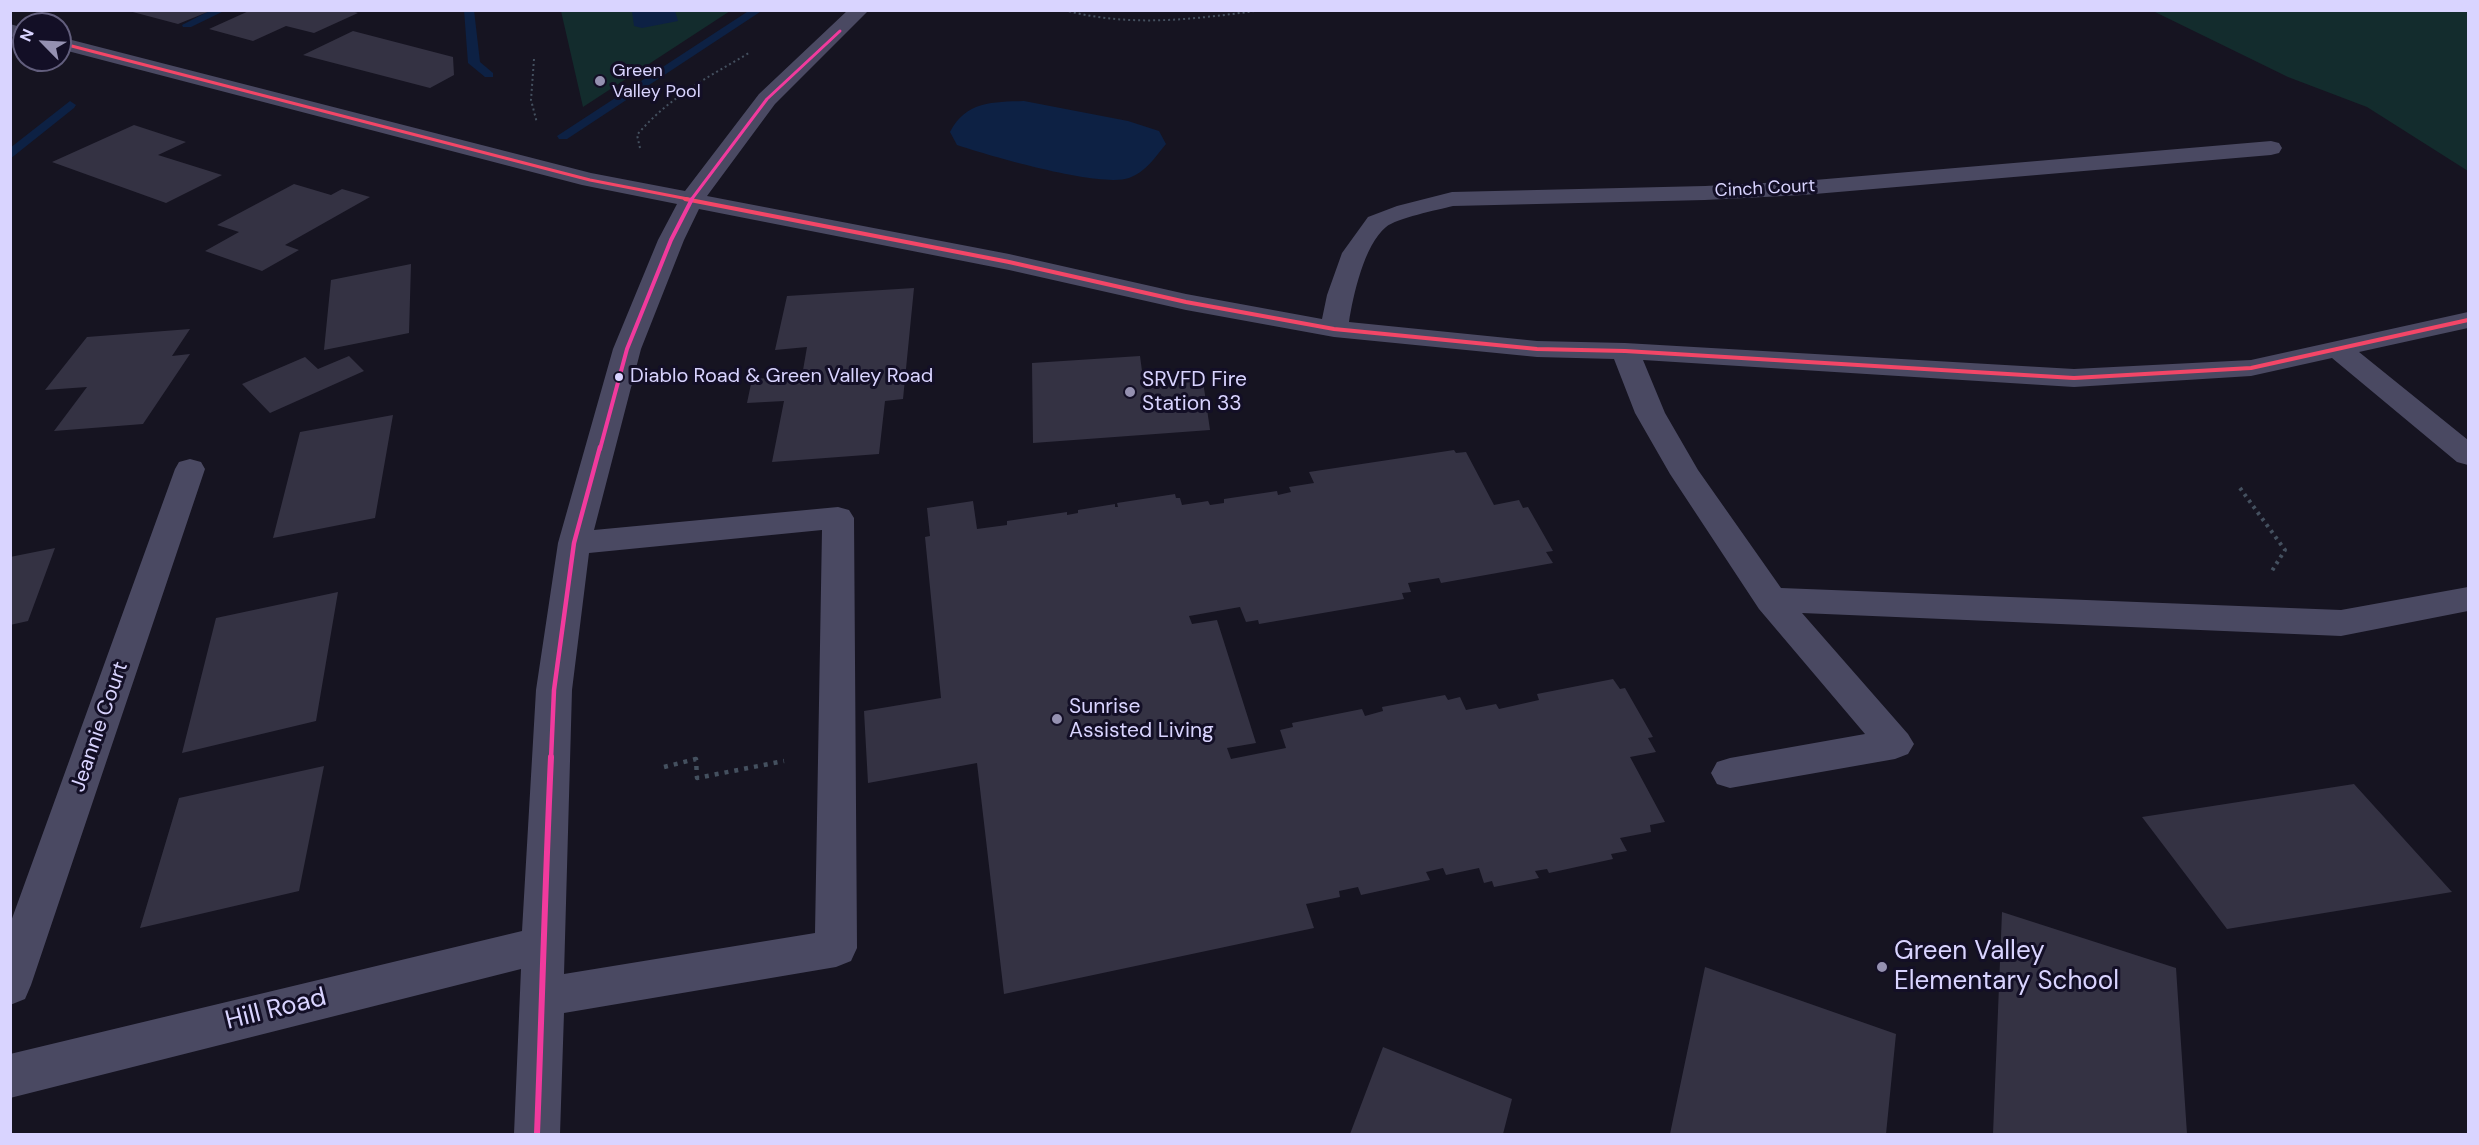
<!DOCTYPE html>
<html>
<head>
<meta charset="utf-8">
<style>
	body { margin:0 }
	#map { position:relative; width:2479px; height:1145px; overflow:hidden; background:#161421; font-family:"DM Sans",sans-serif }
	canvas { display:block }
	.frame { position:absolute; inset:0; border:12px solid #d9d4ff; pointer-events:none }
	.north { position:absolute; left:12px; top:12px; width:60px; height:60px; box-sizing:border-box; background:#130f26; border:2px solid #625e7d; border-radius:50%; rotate:294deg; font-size:16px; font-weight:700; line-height:24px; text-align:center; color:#d9d4ff }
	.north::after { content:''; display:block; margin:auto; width:21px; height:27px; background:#9591b1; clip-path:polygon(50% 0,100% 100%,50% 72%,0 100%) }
</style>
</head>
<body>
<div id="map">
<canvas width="2479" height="1145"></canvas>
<div class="frame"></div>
<div class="north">N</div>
</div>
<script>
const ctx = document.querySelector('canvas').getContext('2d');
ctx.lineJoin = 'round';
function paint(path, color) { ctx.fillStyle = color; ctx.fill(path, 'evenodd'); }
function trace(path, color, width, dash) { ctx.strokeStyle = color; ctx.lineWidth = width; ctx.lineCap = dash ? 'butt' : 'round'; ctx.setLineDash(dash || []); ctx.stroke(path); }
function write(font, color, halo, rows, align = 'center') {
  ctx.font = font + ' "DM Sans",sans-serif'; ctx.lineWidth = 6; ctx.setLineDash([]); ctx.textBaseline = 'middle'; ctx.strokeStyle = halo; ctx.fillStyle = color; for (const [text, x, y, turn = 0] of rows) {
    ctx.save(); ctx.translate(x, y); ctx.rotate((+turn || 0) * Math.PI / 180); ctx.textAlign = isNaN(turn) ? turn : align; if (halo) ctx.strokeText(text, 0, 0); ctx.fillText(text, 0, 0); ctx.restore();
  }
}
const green = new Path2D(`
	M561,11H730L583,107Z
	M2153,11H2468V171L2367,107L2288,77Z`);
const water = new Path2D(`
	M632,11H675L678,21L642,28L634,26Z
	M1024,101L1128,121L1159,131L1166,144C1155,157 1146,172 1129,178C1100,188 990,156 957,145L950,132C966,101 993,102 1024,101Z`);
const stream = new Path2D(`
	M211,10H226L191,27H183L182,25Z
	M464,10H474L480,62L493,73V77H485L468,63Z
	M750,10H763L567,139H559L557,136Z
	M70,101L76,105L74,108L10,159V148Z`);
const building = new Path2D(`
	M251,10H348L358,13L314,33L286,26L253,41L209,29Z
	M129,11H210L178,24Z
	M353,31L453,57L454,75L430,88L303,55Z
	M134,125L186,142L158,155L222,175L166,203L52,162Z
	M294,184L331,195L342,189L370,197L285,245L299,250L262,271L205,251L239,232L217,225Z
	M411,264L409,333L324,350L331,280Z
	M914,288L903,399L885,401L879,454L772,462L784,401L747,403L752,379L802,376L807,347L775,350L787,296Z
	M190,329L172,356L190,354L143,424L54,431L87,387L45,390L87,337Z
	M349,356L364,371L270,413L242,384L305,357L318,369Z
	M1140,356L1144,386L1203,381L1210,430L1033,443L1032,363Z
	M393,415L375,518L273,538L300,432Z
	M1454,450L1456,453L1466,452L1494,505L1519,500L1523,508L1528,507L1553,551L1546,552L1553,563L1441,583L1439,578L1408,583L1411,592L1402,593L1404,599L1259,624L1258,620L1246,622L1240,607L1189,616L1192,624L1217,620L1256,743L1227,748L1231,759L1286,748L1280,730L1293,727L1292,723L1362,709L1365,716L1383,711L1382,707L1445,695L1448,700L1460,697L1466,710L1496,704L1499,709L1539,700L1537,694L1613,679L1620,689L1625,688L1653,737L1648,738L1656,752L1630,757L1665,822L1650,825L1651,832L1620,838L1627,851L1611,854L1613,859L1549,873L1547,869L1535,871L1539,878L1494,887L1492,881L1484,883L1479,868L1446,875L1443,868L1426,872L1430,880L1361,895L1358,887L1339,891L1340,897L1306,904L1314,928L1004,994L977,763L868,783L864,711L941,698L925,537L930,536L927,508L973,501L977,529L1007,525V521L1067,512V515L1078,513V510L1115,504V507H1118L1117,503L1175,494L1176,498H1180L1182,505L1208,501L1210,505L1224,503V499L1277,491L1278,495L1291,492L1289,487L1314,483L1309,472Z
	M55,548L28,621L10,625V557Z
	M338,592L316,721L182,753L216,618Z
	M324,766L299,891L140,928L179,798Z
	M2354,784L2452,892L2227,929L2142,817Z
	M2002,912L2176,968L2187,1134H1993Z
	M1705,967L1896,1034L1886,1134H1670Z
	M1383,1047L1512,1099L1503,1134H1350Z`);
const pathFar2 = new Path2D(`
	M1064,10C1131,28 1195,19 1263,10
	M534,59L531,100L537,123
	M640,148L637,135C668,98 708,77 749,53`);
const pathFar1 = new Path2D(`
	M2240,488L2285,550L2270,574`);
const path = new Path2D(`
	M664,767L696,759L697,778L784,761`);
const minor = new Path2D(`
	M848,10H869L775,104L707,196L1009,254L1186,294L1322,319L1327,295L1342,253L1368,217L1397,206L1452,192L1705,186L1803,181L2271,141L2279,143L2282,148L2279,153L2271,155L1803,195L1705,200L1453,206C1437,210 1397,218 1386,227C1364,245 1353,296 1349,322L1537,341L1625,343L2074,369L2251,360L2468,312V328L2359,352L2468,440V465L2457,462L2332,358L2251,376L2074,387L1643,360L1665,413L1698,470L1781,588L2341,610L2468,587V611L2341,636L1802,613L1908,734L1914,744L1908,754L1895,759L1730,788L1717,784L1711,773L1717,762L1730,758L1865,734L1759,609L1670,474L1635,413L1614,359L1537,357L1334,337L1186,310L1009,270L699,209L684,240L641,349L594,530L838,507L849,510L854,518L857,948L851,961L836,967L564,1013L560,1134H514L521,969L10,1098V1054L522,931L536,690L558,543L613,349L658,240L677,204L582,185L60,49V37L591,173L685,191L759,94ZM822,530L815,933L564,974L572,690L589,553Z
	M10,24L24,28V40L10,36Z
	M190,459L201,462L205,469L31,985L25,999L10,1005V924L175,469L179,462Z`);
const bus1Far1 = new Path2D(`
	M60,43L590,180L693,200`);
const bus1 = new Path2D(`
	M685,199L1009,262L1186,302L1334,329L1537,349L1625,351L2074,378L2251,368L2468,320`);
const bus2Far3 = new Path2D(`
	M691,200L767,99L840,31`);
const bus2Far2 = new Path2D(`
	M600,449L627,349L671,240L692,199`);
const bus2Far1 = new Path2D(`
	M551,759L554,690L574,543L600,447`);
const bus2 = new Path2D(`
	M537,1134C542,1008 545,883 551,757`);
const markers = [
	[600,81,6,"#9591b1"],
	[619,377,5,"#d9d4ff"],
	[1130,392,6,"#9591b1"],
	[1057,719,6,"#9591b1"],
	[1882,967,6,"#9591b1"]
];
const farPoinames = [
	["Green",612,71],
	["Valley Pool",612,92]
];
const farStreetnames = [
	["Cinch Court",1765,189,-3]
];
const busNames = [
	["Diablo Road & Green Valley Road",630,377]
];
const poiNames = [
	["SRVFD Fire",1142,380],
	["Station 33",1142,404],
	["Sunrise",1069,707],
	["Assisted Living",1069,731]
];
const streetNames = [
	["Jeannie Court",100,727,-71]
];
const nearPoinames = [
	["Green Valley",1894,952],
	["Elementary School",1894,982]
];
const nearStreetnames = [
	["Hill Road",276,1010,-14]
];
paint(green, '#132c2d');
paint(water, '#0d2144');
paint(stream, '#0d2144');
paint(building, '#343243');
trace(pathFar2, '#44505f', 2, [2, 3]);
trace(pathFar1, '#44505f', 4, [3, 4.5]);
trace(path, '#44505f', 4.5, [4, 6]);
paint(minor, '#4a4962');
trace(bus1Far1, '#f34667', 3);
trace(bus1, '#f34667', 4);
trace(bus2Far3, '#f13a9d', 3);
trace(bus2Far2, '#f13a9d', 4);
trace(bus2Far1, '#f13a9d', 4.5);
trace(bus2, '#f13a9d', 6);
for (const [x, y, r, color] of markers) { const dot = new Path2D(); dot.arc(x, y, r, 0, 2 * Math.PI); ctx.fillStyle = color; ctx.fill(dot); trace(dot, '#130f26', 2); }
write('18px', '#d9d4ff', '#130f26', farPoinames, 'left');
write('18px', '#d9d4ff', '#130f26', farStreetnames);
write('20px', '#d9d4ff', '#130f26', busNames, 'left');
write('21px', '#d9d4ff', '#130f26', poiNames, 'left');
write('21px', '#d9d4ff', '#130f26', streetNames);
write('26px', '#d9d4ff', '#130f26', nearPoinames, 'left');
write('26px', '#d9d4ff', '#130f26', nearStreetnames);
</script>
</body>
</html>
